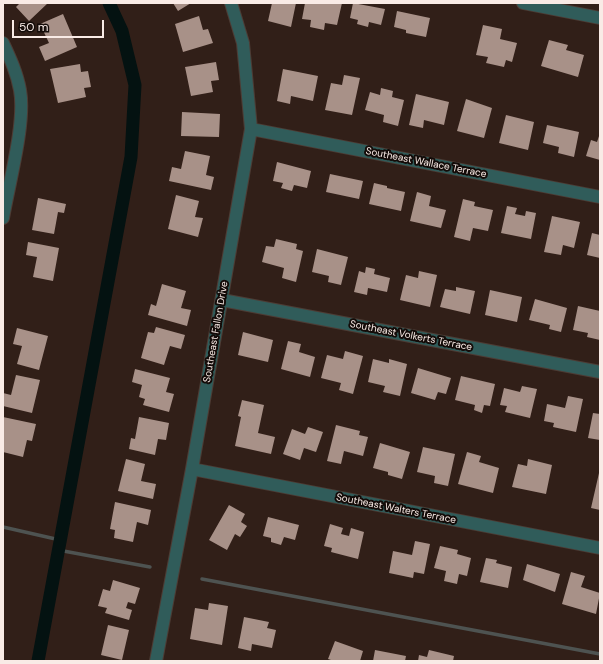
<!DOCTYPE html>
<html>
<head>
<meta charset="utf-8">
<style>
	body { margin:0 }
	#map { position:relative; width:603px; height:664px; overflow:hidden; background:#311f18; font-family:"DM Sans",sans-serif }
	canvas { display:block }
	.frame { position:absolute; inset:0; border:4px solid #f9ebe6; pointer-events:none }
	.scale { position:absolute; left:12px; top:20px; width:92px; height:18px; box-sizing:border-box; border:2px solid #f9ebe6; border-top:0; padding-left:5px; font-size:12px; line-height:14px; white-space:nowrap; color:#f9ebe6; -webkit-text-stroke:3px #130b08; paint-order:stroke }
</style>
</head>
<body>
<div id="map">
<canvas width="603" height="664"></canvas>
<div class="frame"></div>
<div class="scale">50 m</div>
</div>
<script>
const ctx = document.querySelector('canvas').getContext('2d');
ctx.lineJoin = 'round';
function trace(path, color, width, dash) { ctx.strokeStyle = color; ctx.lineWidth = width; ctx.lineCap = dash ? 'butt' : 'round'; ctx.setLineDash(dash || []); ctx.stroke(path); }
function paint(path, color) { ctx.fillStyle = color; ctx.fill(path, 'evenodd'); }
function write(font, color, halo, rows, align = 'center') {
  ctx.font = font + ' "DM Sans",sans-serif'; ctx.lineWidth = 4; ctx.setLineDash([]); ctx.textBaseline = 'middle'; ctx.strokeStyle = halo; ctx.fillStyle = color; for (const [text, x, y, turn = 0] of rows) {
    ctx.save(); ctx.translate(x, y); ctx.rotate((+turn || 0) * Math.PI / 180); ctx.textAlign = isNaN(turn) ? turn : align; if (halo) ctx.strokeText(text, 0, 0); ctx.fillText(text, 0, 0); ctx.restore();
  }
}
const stream = new Path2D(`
	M3,527L60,540
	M58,550L150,567
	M202,579L600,654`);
const canal = new Path2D(`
	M38,661L131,157L135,85L122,31L109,3`);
const building = new Path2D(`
	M20,3H48L29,21L16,7Z
	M173,3H191L178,11Z
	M272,3H296L291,27L268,21Z
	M305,3H342L337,25L325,23L324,30L310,27L311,20L302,19Z
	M353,3L385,9L381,25L369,22L368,27L357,24L358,20L350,18Z
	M397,11L430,18L426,37L406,33V30L394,27Z
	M63,14L77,47L45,61L39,47L49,43L40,24Z
	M199,16L203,30L208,29L213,43L183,52L175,24Z
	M483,25L502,29L500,39L517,43L512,62L506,60L504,67L486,63L488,57L476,55Z
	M549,40L568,45L566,50L584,55L578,77L541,66Z
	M216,62L219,80L211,81L213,92L191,96L185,67Z
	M80,64L81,72L88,71L91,87L84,88L86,97L58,103L50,69Z
	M283,69L318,76L313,101L291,96L290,104L277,101Z
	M344,75L360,78L352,115L325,110L331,83L342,85Z
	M381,88L393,91L392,97L404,100L398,126L383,122L384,115L365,110L370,92L380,95Z
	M416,94L449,102L444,125L424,120L423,128L409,125Z
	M466,99L492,108L484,138L457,131Z
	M182,112L220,114L219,137L181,136Z
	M506,115L534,122L528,150L499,143Z
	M547,125L579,132L574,157L558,153L559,147L543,143Z
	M600,133V160L586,156L591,140L597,142Z
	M185,151L210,156L206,175L214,177L211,190L169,181L172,167L181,169Z
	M277,162L311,171L307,188L294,185L292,191L281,188L283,183L273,181Z
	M330,174L363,181L359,199L326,192Z
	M374,183L387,186V188L405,192L401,211L369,204Z
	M417,192L431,196L429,206L446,210L441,228L410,221Z
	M176,195L199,201L195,217L203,218L198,237L168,229Z
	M38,198L66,204L64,213L58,212L54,234L32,230Z
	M463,199L475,202L474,206L493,210L488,231L473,228L470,241L454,237Z
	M507,206L517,208L515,214L525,216L526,211L536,213L531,239L501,233Z
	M552,216L580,222L574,248L563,245L561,255L544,252Z
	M592,233L600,235V258L587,255Z
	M276,239L297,244L296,249L303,251L296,282L282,278L284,268L262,262L266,246L274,247Z
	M28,242L59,248L53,281L33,277L37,257L26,255Z
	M317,249L348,257L341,285L328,282L329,276L312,272Z
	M366,267L375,269L374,274L390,278L387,292L368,288L367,295L354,292L359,271L365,273Z
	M419,271L437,275L430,307L400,300L406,275L418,278Z
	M162,284L186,291L181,308L191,310L187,326L148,315L151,304L156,306Z
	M456,287L475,291L470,314L440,307L445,289L456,291Z
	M490,290L522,297L517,322L485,315Z
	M535,299L567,308L561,332L549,329L550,325L529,320Z
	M578,306L600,311V340L587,337L588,333L573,330Z
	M156,327L185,335L181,349L170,346L164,365L141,358L148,332L154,333Z
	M17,328L48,336L39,370L17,364L22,346L13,344Z
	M243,332L273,340L268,362L238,355Z
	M288,341L301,344L299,352L315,357L310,377L281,369Z
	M345,351L363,356L353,394L339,390L341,383L321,378L327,355L343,359Z
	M373,359L389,363V359L407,364L400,396L383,392L385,386L368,382Z
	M418,368L451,378L446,394L438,392L435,400L411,393Z
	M135,369L170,378L166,392L174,394L169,412L143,405L145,399L139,397L142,385L132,382Z
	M16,375L40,380L32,413L3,406V393L11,395Z
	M461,376L495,384L490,406L484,405L482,413L474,410L475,405L455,400Z
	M522,386L537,389L530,418L505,412L507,406L500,405L504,388L520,392Z
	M568,396L583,399L576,432L553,427L554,423L544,421L547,404L565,408Z
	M242,400L264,405L258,433L275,437L271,454L235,446L241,417L238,416Z
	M593,413L600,414V440L588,438Z
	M3,417L36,424L32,441L27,440L23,457L3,452Z
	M139,417L169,423L166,440L158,439L155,455L129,449L131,438L135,439Z
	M336,425L360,431L359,435L368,437L363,456L344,451L341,464L327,461Z
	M308,427L323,432L316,452L304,448L300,460L283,454L292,429L305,434Z
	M380,443L410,452L402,479L388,475V472L373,468Z
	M423,447L455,454L448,486L434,483L435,476L417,472Z
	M467,452L481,456L479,462L499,468L493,493L458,484Z
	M126,459L145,464L141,481L156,484L153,499L118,491Z
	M528,459L552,465L546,494L512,487L518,464L527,466Z
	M599,473L600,474V510L591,508Z
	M115,502L151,510L148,525L137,522L133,542L114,538L115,530L110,529Z
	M229,505L245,514L241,522L247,526L240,537L235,534L227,550L209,540Z
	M268,517L299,525L295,540L284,537L281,545L271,542V538L263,536Z
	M330,524L343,528L341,534L349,536L351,528L364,532L358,559L331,552L332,548L324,546Z
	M415,541L430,544L424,574L414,572L413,578L389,573L393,551L412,555Z
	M440,546L458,550L457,554L471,558L467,576L459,574L457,584L444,581L446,571L434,568Z
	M486,558L497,560L496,563L512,567L508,588L480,582Z
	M527,564L560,574L555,592L523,580Z
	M571,572L585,576L581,587L600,593L596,614L562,604Z
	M113,580L140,588L135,604L128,602L126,608L132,610L129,620L105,613L107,608L98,606L103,589L110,591Z
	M209,603L228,606L222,645L190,639L195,608L208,610Z
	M244,617L269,622L267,628L276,630L272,648L252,644L251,651L238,648Z
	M108,625L129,630L122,660L101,655Z
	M335,641L363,651L360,661H334L328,659Z
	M375,650L406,656L405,661H373Z
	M429,650L454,656L453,661H418L419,655L427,657Z`);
const minor = new Path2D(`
	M523,3L600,18
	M3,43C10,58 17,73 20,90C26,122 9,183 3,218
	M251,129L600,197
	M222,300L600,372
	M192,469L600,548
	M156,661L192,469L251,129L243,43L231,3`);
const streetNames = [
	["Southeast Wallace Terrace",426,163,11],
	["Southeast Fallon Drive",216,332,-80],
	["Southeast Volkerts Terrace",411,336,11],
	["Southeast Walters Terrace",396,509,11]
];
trace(stream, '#4e5351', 3.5);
trace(canal, '#041211', 13);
paint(building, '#a89188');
trace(minor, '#4d3c35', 14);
trace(minor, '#305c5a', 12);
write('10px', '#f9ebe6', '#130b08', streetNames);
</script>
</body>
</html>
